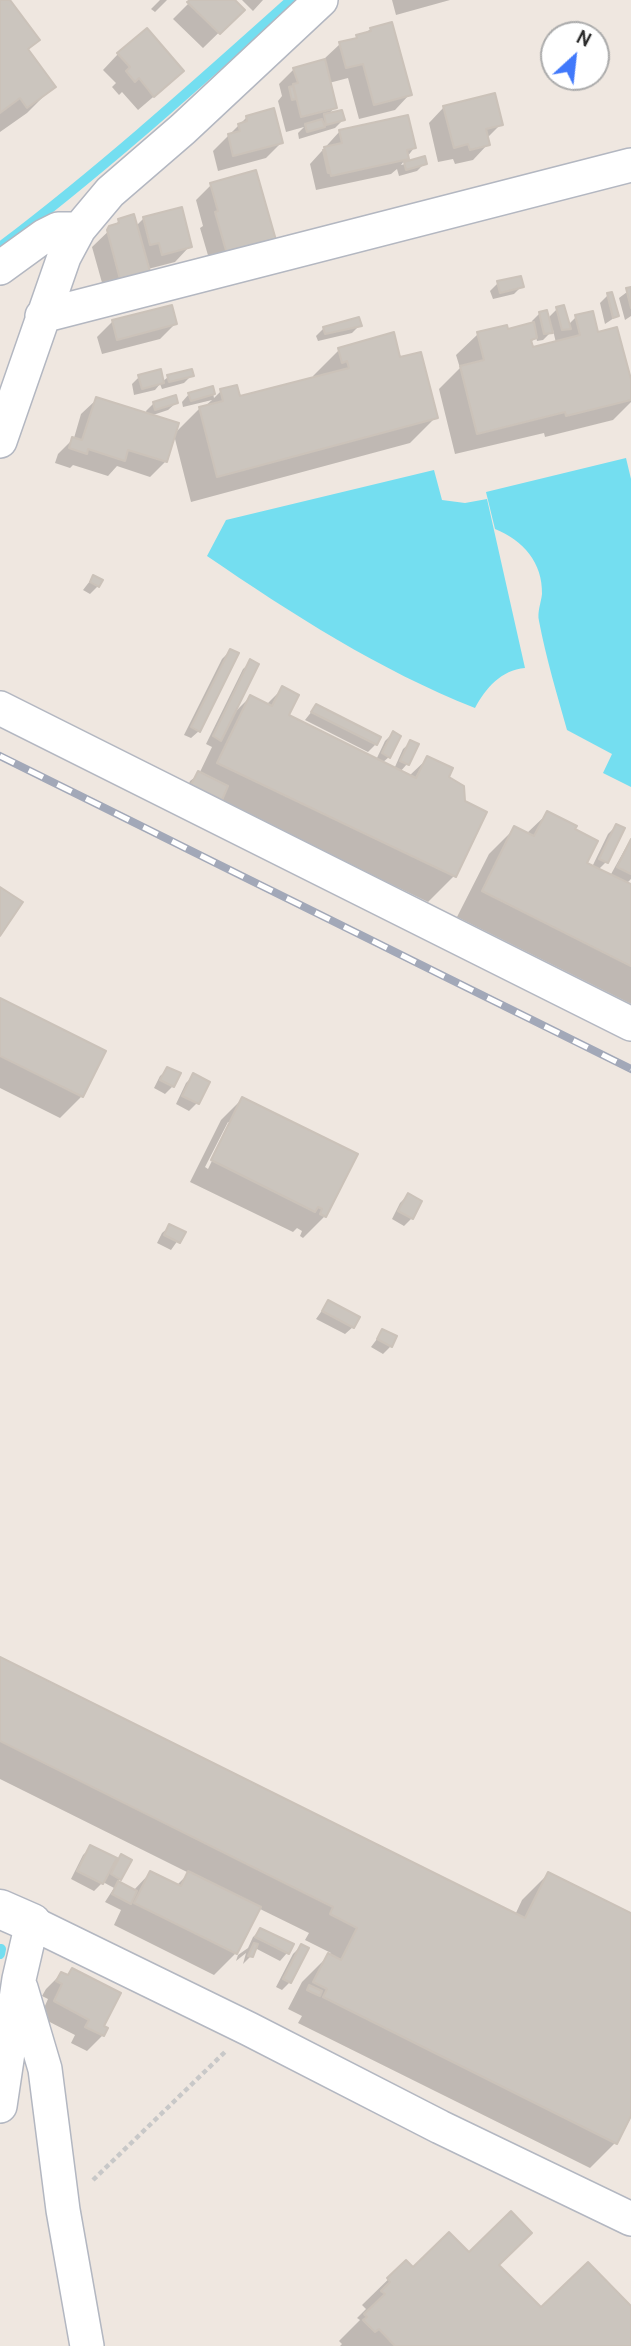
<!DOCTYPE html>
<html>
<head>
<meta charset="utf-8">
<style>
	body { margin:0 }
	#map { position:relative; width:631px; height:2346px; overflow:hidden; background:#efe7e0; font-family:Cabin,sans-serif }
	canvas { display:block }
	.north { position:absolute; left:540px; top:21px; width:70px; height:70px; box-sizing:border-box; background:#fff; border:2px solid #ababab; border-radius:50%; rotate:27deg; font-size:19px; font-weight:700; line-height:28px; text-align:center; color:#2d2d2d }
	.north::after { content:''; display:block; margin:auto; width:24px; height:32px; background:#4179fb; clip-path:polygon(50% 0,100% 100%,50% 72%,0 100%) }
</style>
</head>
<body>
<div id="map">
<canvas width="631" height="2346"></canvas>
<div class="north">N</div>
</div>
<script>
const ctx = document.querySelector('canvas').getContext('2d');
ctx.lineJoin = 'round';
function paint(path, color) { ctx.fillStyle = color; ctx.fill(path, 'evenodd'); }
function trace(path, color, width, dash) { ctx.strokeStyle = color; ctx.lineWidth = width; ctx.lineCap = dash ? 'butt' : 'round'; ctx.setLineDash(dash || []); ctx.stroke(path); }
const water = new Path2D(`
	M626,458L631,479V787L603,773L612,754L567,730C557,694 546,658 539,621C537,612 541,603 542,594C543,563 523,540 495,529L486,492Z
	M434,470L442,500L465,503L487,499L525,668C501,670 486,688 475,708C379,670 292,614 207,556L226,520Z`);
const shadow = new Path2D(`
	M0,0H8L38,40L27,51L53,87L27,113L0,132Z
	M160,0H167L155,12L151,9Z
	M192,0H233L242,10L203,48L173,19Z
	M242,0H263L253,11Z
	M392,0H450L396,15Z
	M371,29L410,94L395,110L359,119L348,78L329,83L335,107L328,115L343,120L335,128L299,139L298,133L304,127L286,132L278,101L282,96L279,84L294,69L324,59L340,44L352,41Z
	M118,54L166,86L138,110L122,92L119,95L112,87L116,83L103,70Z
	M444,107L501,124L487,138L488,144L473,160L455,164L453,159L438,162L429,123Z
	M247,117L282,142L266,158L218,171L213,151Z
	M340,131L414,148L401,165L424,159L425,163L417,171L399,176L397,169L391,174L316,190L310,164Z
	M211,185L274,240L212,269L200,228L203,226L196,200Z
	M144,218L190,246L175,262L148,269L106,297L92,247L119,221L136,226Z
	M498,283L522,286L514,294L493,299L490,291Z
	M631,289V316L625,320L619,298Z
	M608,295L617,316L605,324L600,303Z
	M557,309L568,325L576,317L597,334L631,386V402L613,420L545,437L544,433L455,454L439,389L460,368L456,355L478,334L506,331L533,324L532,321L540,313L547,319ZM553,330L556,343L531,349L530,343L536,337L537,341L543,340Z
	M113,321L175,324L160,339L102,354L97,337Z
	M360,325L352,333L318,341L316,336L324,328Z
	M339,350L399,359L436,417L410,443L191,502L174,435L165,462L150,477L117,466L108,476L73,465L70,468L55,463L58,454L74,438L81,414L97,399L147,415L146,411L154,403H176L168,410L150,416L174,434L199,409L204,407L212,400L183,407L182,402L189,394L212,388L214,398L221,391L239,398L314,379L313,376Z
	M192,375L184,383L162,389L160,384L155,390L134,395L132,384L139,377L162,382L168,377Z
	M93,577L98,586L90,594L83,590Z
	M230,651L199,731L191,738L184,735L222,659Z
	M251,662L232,715L250,697L266,705L282,689L286,716L376,760L385,741L393,733L389,757L382,763L394,769L403,749L411,742L417,745L407,764L400,772L409,776L428,758L447,777L454,876L428,902L218,801L185,793L190,781L199,774L212,747L206,744L243,669Z
	M316,706L376,744L368,752L305,720Z
	M548,813L573,830L585,863L592,867L608,834L616,826L606,862L598,870L610,876L631,838V879L626,884L631,886V1004L457,917L489,854L515,828L526,834Z
	M0,1000L82,1096L60,1118L0,1088Z
	M168,1069L173,1086L165,1094L154,1088L160,1076Z
	M194,1075L197,1103L189,1111L176,1104L186,1083Z
	M242,1099L355,1154L325,1216L303,1238L300,1236L302,1231L297,1228L293,1232L190,1182L221,1120ZM228,1122H231L208,1169L205,1167Z
	M408,1195L412,1218L404,1226L392,1219L400,1203Z
	M170,1226L183,1233L171,1250L157,1243L162,1233Z
	M328,1302L353,1327L345,1334L316,1319Z
	M383,1331L391,1346L383,1354L371,1347Z
	M0,1659L515,1915L522,1900L548,1874L631,1915V2112L616,2142L590,2168L298,2023L302,2016L288,2009L302,1982L331,1953L305,1940L309,1933L258,1908L236,1953L214,1975L114,1925L121,1910L105,1902L114,1888L103,1882L94,1891L71,1879L83,1855L91,1847L111,1867L121,1857L120,1879L117,1883L133,1891L150,1873L176,1886L189,1873L0,1779Z
	M261,1930L292,1945L287,1953L280,1961L255,1948L251,1956L243,1964L246,1953L236,1961L238,1955L248,1948L253,1937Z
	M301,1946L290,1982L282,1990L276,1987L293,1954Z
	M72,1970L102,2027L106,2029L103,2035L87,2051L71,2043L75,2035L40,2017L48,1999L42,1996L46,1989L61,1974L66,1976Z
	M469,2255L497,2265L541,2310L631,2309V2346H340L342,2344L339,2341L360,2320L357,2318L366,2309L362,2305L406,2262L413,2269Z`);
const stream = new Path2D(`
	M0,247C102,170 196,85 291,0
	M0,1954L1,1949`);
const building = new Path2D(`
	M0,0H10L40,40L28,49L56,87L27,108L20,98L0,113Z
	M190,0H235L245,10L220,34L187,2Z
	M392,22L412,95L374,105L363,64L346,68L339,42L357,38L356,35L371,31L370,28Z
	M147,28L184,71L154,97L139,78L135,82L126,71L130,67L117,53Z
	M325,59L337,108L301,117L293,84L298,83L293,68Z
	M293,86L296,99L292,100L289,87Z
	M495,93L503,125L486,129L490,145L470,150L468,144L454,148L443,106Z
	M274,108L283,143L233,156L228,134L240,131L238,124L247,121L246,116Z
	M342,110L345,120L326,125L324,114Z
	M408,115L416,148L407,150L409,159L331,176L324,147L342,143L339,130Z
	M322,119L325,127L307,132L305,124Z
	M323,150H325L330,173H328Z
	M425,156L427,164L406,170L404,162Z
	M256,170L276,240L227,254L215,212L218,211L210,183Z
	M182,207L192,247L162,255L159,243L150,245L143,217Z
	M134,214L151,275L121,283L107,230L109,226L119,223L118,219Z
	M521,276L524,287L500,293L497,281Z
	M631,287V308L626,288Z
	M612,292L619,316L613,318L607,293Z
	M172,305L177,324L117,340L112,320Z
	M564,305L571,329L562,330L556,307Z
	M547,310L553,333L544,334L539,312Z
	M593,311L598,332L617,327L631,379V400L566,416L565,412L477,434L460,366L484,360L477,332L507,325L508,329L534,322L537,338L531,340L533,347L580,335L575,315Z
	M359,317L362,326L325,334L323,327Z
	M394,332L400,357L421,352L438,418L217,477L199,407L223,401L220,389L237,385L240,396L349,368L347,361L342,363L338,348Z
	M161,369L164,383L142,389L138,375Z
	M192,369L194,376L169,382L167,375Z
	M213,386L215,394L191,401L188,393Z
	M176,395L178,403L155,410L153,402Z
	M96,397L179,423L167,462L128,450L125,461L88,449L87,454L69,448L72,437L82,440Z
	M93,575L103,580L99,587L90,582Z
	M230,649L239,653L200,732L191,727Z
	M250,659L259,664L221,741L213,736Z
	M282,686L299,695L289,715L416,778L427,756L453,768L449,777L464,786L465,801L487,812L456,877L217,763L250,695L272,706Z
	M316,704L381,737L377,745L311,712Z
	M393,731L401,736L390,758L382,753Z
	M410,740L419,744L409,765L400,761Z
	M198,771L228,786L222,800L191,785Z
	M547,811L577,826L575,829L598,841L587,863L631,884V966L482,891L514,826L534,836Z
	M616,824L625,828L608,863L599,859Z
	M631,839V874L617,867Z
	M0,887L23,902L0,936Z
	M0,998L106,1051L83,1097L0,1056Z
	M167,1067L181,1073L174,1087L160,1080Z
	M193,1073L210,1082L199,1104L182,1096Z
	M242,1097L358,1154L326,1217L320,1214L322,1209L318,1207L315,1212L211,1160Z
	M408,1193L422,1201L413,1219L398,1211Z
	M169,1224L186,1232L180,1243L164,1235Z
	M328,1300L360,1317L354,1328L322,1311Z
	M382,1329L397,1336L392,1347L377,1339Z
	M0,1657L525,1918L548,1872L631,1913V2116L617,2144L323,1997L327,1989L313,1982L328,1953L341,1960L357,1928L330,1914L333,1907L0,1741Z
	M90,1845L117,1858L103,1884L77,1871Z
	M121,1854L132,1860L121,1880L111,1874Z
	M150,1871L181,1886L188,1871L261,1907L237,1954L134,1903Z
	M118,1881L137,1891L131,1904L112,1894Z
	M260,1928L294,1944L289,1954L255,1937Z
	M254,1943L258,1944L253,1957L248,1956Z
	M301,1944L309,1948L291,1983L283,1979Z
	M72,1968L121,1993L104,2026L108,2028L104,2036L85,2027L89,2020L54,2001L62,1984L56,1981L61,1972L68,1975Z
	M309,1985L322,1991L320,1996L307,1990Z
	M511,2211L532,2233L499,2265L541,2307L588,2262L631,2306V2346H395L379,2329L375,2332L363,2320L367,2317L364,2314L385,2294L381,2291L390,2282L387,2278L406,2260L413,2267L449,2232L469,2252Z`);
const path = new Path2D(`
	M93,2180L225,2052`);
const minor = new Path2D(`
	M0,268L44,236L58,229H79
	M42,316L631,165
	M0,441L64,257L79,229L110,192L183,129L321,0
	M0,708L631,1024
	M21,1988L45,2069L63,2210L87,2346
	M0,2106L19,1979L32,1923L249,2029L440,2127L631,2219`);
const tertiary = new Path2D(`
	M0,1909L32,1923`);
const rail = new Path2D(`
	M0,756L631,1069`);
paint(water, '#74def0');
paint(shadow, '#0003');
trace(stream, '#74def0', 10);
paint(building, '#cbc5be');
trace(building, '#cbc2b9', 2);
trace(minor, '#b3b7c1', 36);
trace(tertiary, '#b3b7c1', 41);
trace(path, '#c8c8c8', 4.5, [5, 3.5]);
trace(minor, '#fff', 33);
trace(tertiary, '#fff', 38);
trace(rail, '#a2a8b8', 8);
trace(rail, '#fff', 5, [16]);
</script>
</body>
</html>
